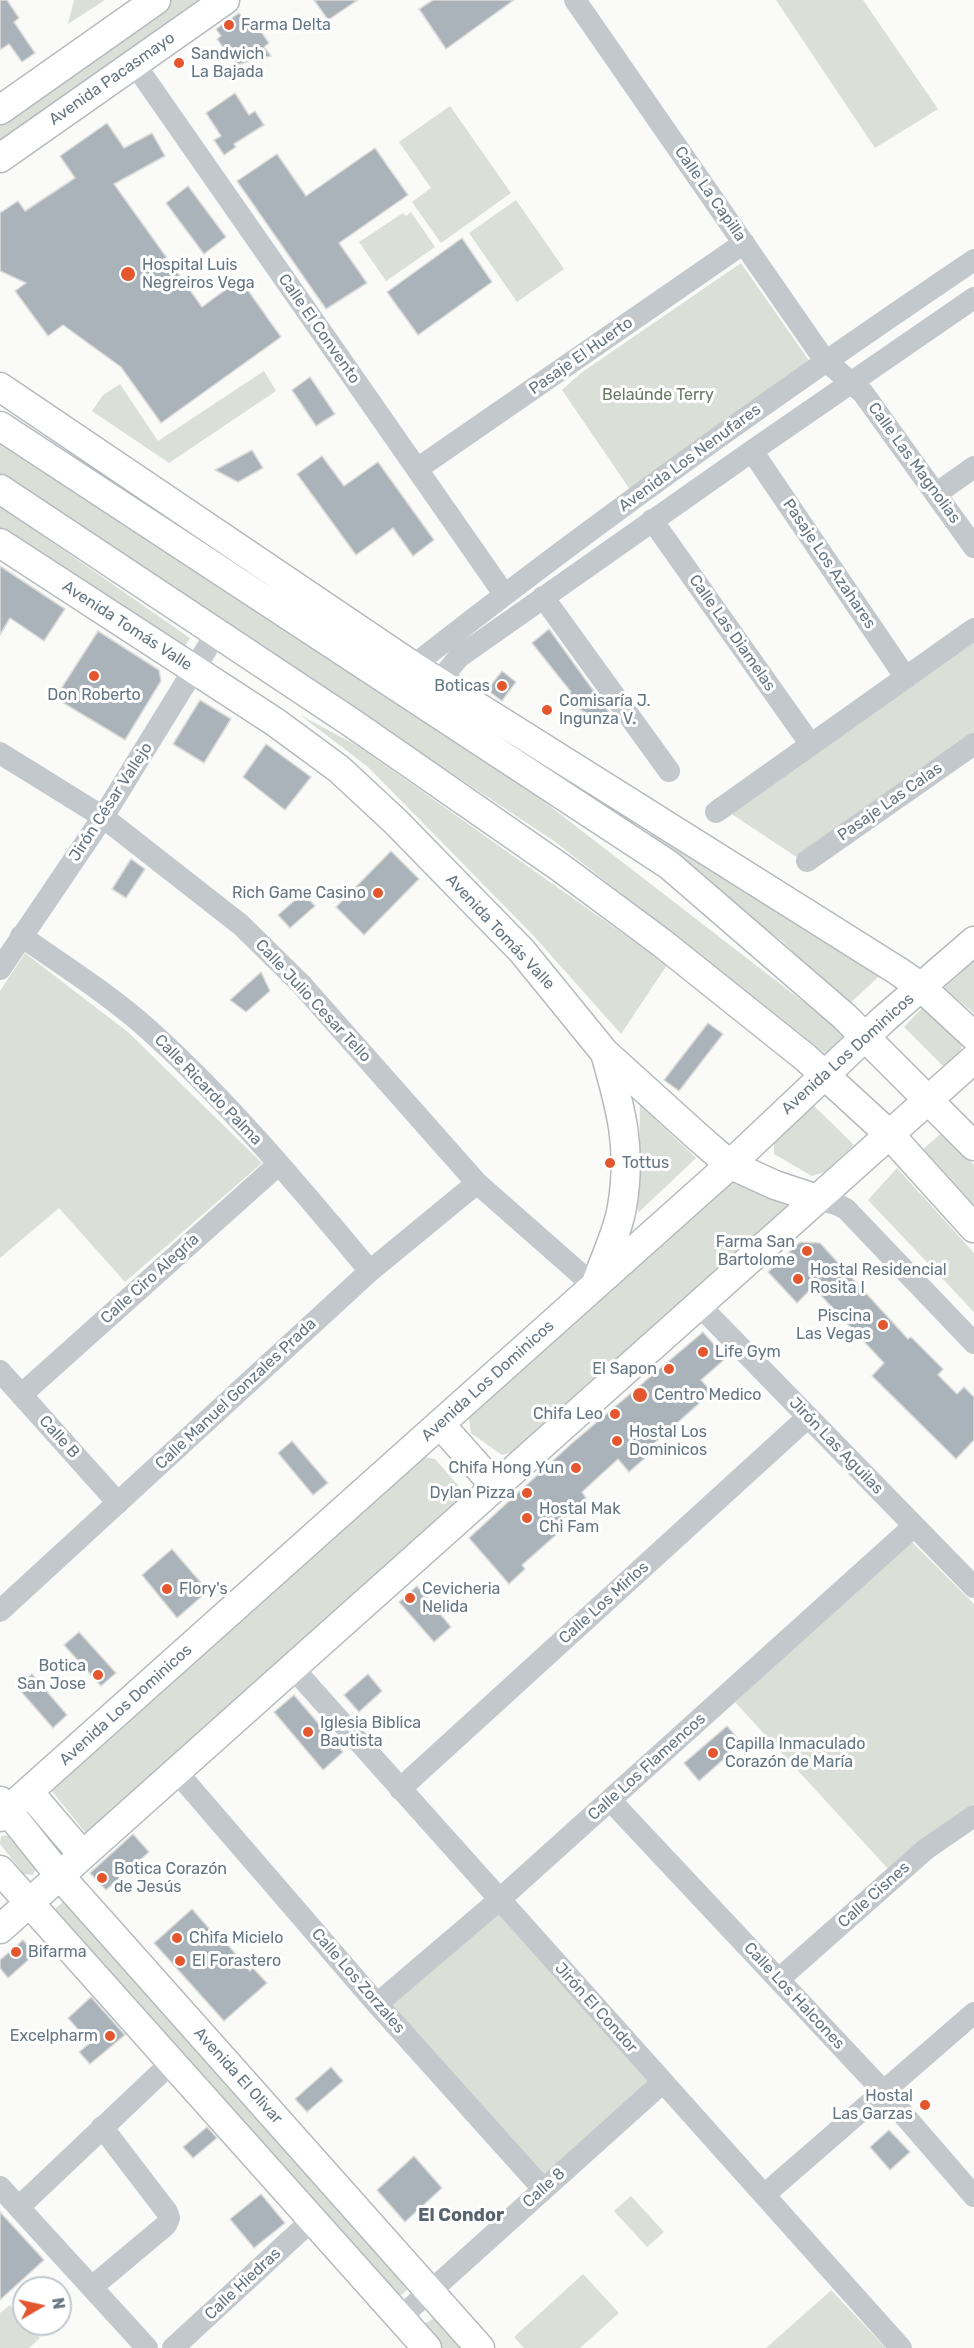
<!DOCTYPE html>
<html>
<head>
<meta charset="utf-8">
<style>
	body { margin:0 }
	#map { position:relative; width:974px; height:2348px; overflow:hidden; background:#fafaf8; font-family:Rubik,sans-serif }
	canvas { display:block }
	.north { position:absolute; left:12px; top:2276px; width:60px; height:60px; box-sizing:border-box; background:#fff; border:2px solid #c1c8cd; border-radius:50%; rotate:81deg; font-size:16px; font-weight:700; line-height:24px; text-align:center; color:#657683 }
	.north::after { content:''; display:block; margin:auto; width:21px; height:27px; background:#e4572e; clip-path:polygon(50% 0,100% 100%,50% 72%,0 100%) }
</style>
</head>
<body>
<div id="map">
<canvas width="974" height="2348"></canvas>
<div class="north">N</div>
</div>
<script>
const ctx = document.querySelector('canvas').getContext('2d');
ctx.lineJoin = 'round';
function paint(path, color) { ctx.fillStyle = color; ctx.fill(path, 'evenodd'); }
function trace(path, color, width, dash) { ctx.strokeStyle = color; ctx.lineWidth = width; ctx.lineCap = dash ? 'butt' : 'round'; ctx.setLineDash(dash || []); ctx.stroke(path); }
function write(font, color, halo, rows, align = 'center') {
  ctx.font = font + ' Rubik,sans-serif'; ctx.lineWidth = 6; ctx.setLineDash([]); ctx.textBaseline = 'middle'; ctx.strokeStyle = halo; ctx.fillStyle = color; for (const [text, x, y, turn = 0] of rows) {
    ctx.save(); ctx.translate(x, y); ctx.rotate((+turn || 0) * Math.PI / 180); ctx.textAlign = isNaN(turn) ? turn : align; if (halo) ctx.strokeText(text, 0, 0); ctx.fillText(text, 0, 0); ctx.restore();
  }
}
const green = new Path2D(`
	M74,0H105L68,24Z
	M156,0H225L0,158V111Z
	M776,0H863L938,109L875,148Z
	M450,106L511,193L441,243L412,202L431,188L399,142Z
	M516,200L564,269L517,302L469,233Z
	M411,212L435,247L386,281L359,242L403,213L406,216Z
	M741,263L810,362L631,491L562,390L581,373Z
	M264,371L276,391L169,463L92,411L103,395L120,384L158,441Z
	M0,443L507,773L845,1034L826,1054L554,841L0,474Z
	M0,506L190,638L183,649L0,528Z
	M974,638V738L801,860L727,811Z
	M300,715L358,746L667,965L621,1034L532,934L368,767Z
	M655,830L884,972L848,1005L782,941L645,843Z
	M25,953L129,1033L262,1163L125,1282L59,1208L0,1258V991Z
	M974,960V1013L944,988Z
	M923,1007L962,1043L960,1055L944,1067L904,1027Z
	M810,1102L854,1145L825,1172L812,1176L774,1154V1139Z
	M640,1105L696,1158L638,1213Z
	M944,1131L974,1165V1208L923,1149Z
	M897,1168L974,1253V1312L868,1200Z
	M729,1181L790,1207L521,1450L502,1455L471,1433L468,1414Z
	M413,1455L435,1459L463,1491L456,1502L101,1827L85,1832L47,1785Z
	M912,1542L974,1604V1804L890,1871L735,1702Z
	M13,1835L37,1867L33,1875L24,1874L0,1844L1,1836Z
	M69,1897L416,2282L399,2297L55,1909Z
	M499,1900L663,2082L543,2189L377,2004Z
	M631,2196L664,2232L647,2247L614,2211Z
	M583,2274L619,2313L580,2348H524L514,2337Z
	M831,2290L886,2348H766L827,2294Z
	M10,2305L24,2321V2324H27L40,2338L29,2348H0V2313Z
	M442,2313L474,2348H442L421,2326Z`);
const building = new Path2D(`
	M0,0H7L19,18L14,22L35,53L22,62L9,44L0,50Z
	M314,0H358L328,20Z
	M433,0H514L446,49L419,9Z
	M239,13L247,23L252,19L269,43L264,47L271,56L236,65L217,39L221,36L216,29Z
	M235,93L249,115L255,111L264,125L234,144L236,147L224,155L214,140L221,136L206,113Z
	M107,123L124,148L152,133L165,156L114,184L202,307L240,279L281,337L161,423L121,367L63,325L48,336L15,291L26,283L0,271V213L18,201L25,211L75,178L60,156Z
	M375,148L408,195L339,243L367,283L326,309L237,181L277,154L306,196Z
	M188,186L226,237L204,254L166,203Z
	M462,238L492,282L418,335L387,292Z
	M310,377L335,414L316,426L292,390Z
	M252,450L263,468L238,482L215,470Z
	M322,456L344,486L378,462L434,540L413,556L393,528L356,555L297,474Z
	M0,566L65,609L44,641L10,618L0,635Z
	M549,629L611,715L602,722L561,699L571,692L532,643Z
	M98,631L159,670L161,681L125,740L55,698Z
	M502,671L516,682L502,701L487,690Z
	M200,700L231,719L204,763L173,744Z
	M266,744L311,777L285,810L243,777Z
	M391,851L419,879L364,935L336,907Z
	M131,859L145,869L126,898L112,889Z
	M303,893L315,906L290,928L278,915Z
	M261,972L270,991L246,1012L230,1000Z
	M708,1023L723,1034L679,1091L664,1080Z
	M800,1242L820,1243L908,1339L911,1337L943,1369L938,1375L957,1394L964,1387L974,1397V1440L956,1459L872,1376L884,1363L813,1287L797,1303L768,1272Z
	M703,1332L726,1358L701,1380L712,1392L642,1454L645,1458L629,1472L618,1459L582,1492L586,1498L552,1529L557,1534L522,1565L525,1569L509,1584L469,1538L571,1444Z
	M292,1441L328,1483L313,1495L278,1453Z
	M172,1549L208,1591L177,1618L142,1575Z
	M417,1586L451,1627L434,1642L399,1602Z
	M79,1632L116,1673L101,1686L64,1645Z
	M32,1674L67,1715L53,1728L17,1687Z
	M368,1674L382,1691L359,1712L344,1695Z
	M294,1695L343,1752L323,1770L274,1712Z
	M727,1726L742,1743L699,1781L684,1763Z
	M133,1834L149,1852L106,1890L90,1873Z
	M192,1909L220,1941L223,1939L250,1971L253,1968L267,1983L224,2021L154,1943Z
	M23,1940L35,1954L8,1978L0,1968V1960Z
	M91,1997L125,2035L90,2064L79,2052L90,2043L68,2018Z
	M331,2067L343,2081L307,2112L295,2099Z
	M207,2127L217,2138L193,2158L183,2147Z
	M889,2130L910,2152L890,2170L870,2147Z
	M414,2156L442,2188L405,2222L377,2190Z
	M261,2194L285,2223L254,2248L230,2219Z
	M0,2212L44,2260L0,2300Z`);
const minor = new Path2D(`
	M575,0L819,352L825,360L863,393L974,547
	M134,63L504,594
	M752,451L906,678
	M417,469L744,243
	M936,494L974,467
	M652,520L811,745
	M543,597L669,771
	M413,666C594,523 783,389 974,260
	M446,687L449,669L459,657L752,451L974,298
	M0,753L103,817L241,925L301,984L477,1183L594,1286
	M716,812L974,629
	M807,861L974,744
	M21,936C64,966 110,995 149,1030C230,1103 300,1188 370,1271
	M0,969L103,817L217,632
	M817,1199L836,1204L846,1209L974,1343
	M699,1305L974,1587
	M0,1371L118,1503
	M21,1395L279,1164
	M0,1611L370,1271L477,1183
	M292,1667L901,2348
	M176,1771L377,2004L543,2189
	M400,1789L808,1417
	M610,1800L884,2092L974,2196
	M779,1979L926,1849L974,1816
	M377,2004L499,1900L914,1526
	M0,2187L147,2348
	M764,2195L974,2013
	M19,2207L171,2063
	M92,2287L166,2225L169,2218L167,2212L102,2127
	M399,2318L443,2280L663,2082
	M173,2348L312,2220`);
const major = new Path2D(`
	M0,110L156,0
	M0,158L225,0
	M0,387L413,666L898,971L921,987L974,1036
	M0,426L669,865L845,1017L974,1146
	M0,489L352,723L561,868L662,943L806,1058L890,1135L974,1228
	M0,543L275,722L339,769L396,822L522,951L605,1053L699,1138L729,1164L775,1185L817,1199
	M597,1281C605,1257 618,1232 622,1207C632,1148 621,1109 605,1053
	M440,1424L495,1486
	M29,1792L82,1854
	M0,1801L59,1875L110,1932L480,2348
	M0,1817L723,1171L884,1019L974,941
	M0,1870L427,2348
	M0,1929L974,1059`);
const markers = [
	[229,25,6,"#e4572e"],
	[179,63,6,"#e4572e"],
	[128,274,8,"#e4572e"],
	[94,676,6,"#e4572e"],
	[502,686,6,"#e4572e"],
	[547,710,6,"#e4572e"],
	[378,893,6,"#e4572e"],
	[610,1163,6,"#e4572e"],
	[807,1251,6,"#e4572e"],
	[798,1279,6,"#e4572e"],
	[883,1325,6,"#e4572e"],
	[703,1352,6,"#e4572e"],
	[669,1369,6,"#e4572e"],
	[640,1395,8,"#e4572e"],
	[615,1414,6,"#e4572e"],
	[617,1441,6,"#e4572e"],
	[576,1468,6,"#e4572e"],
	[527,1493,6,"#e4572e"],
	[527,1518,6,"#e4572e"],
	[167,1589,6,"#e4572e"],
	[410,1598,6,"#e4572e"],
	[98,1675,6,"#e4572e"],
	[308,1732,6,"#e4572e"],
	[713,1753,6,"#e4572e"],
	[102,1878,6,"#e4572e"],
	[177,1938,6,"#e4572e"],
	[16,1952,6,"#e4572e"],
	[180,1961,6,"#e4572e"],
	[110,2036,6,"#e4572e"],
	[925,2105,6,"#e4572e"]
];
const poiNames = [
	["Farma Delta",241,25],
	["Sandwich",191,54],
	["La Bajada",191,72],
	["Hospital Luis",142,265],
	["Negreiros Vega",142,283],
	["Boticas",490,686,"right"],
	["Don Roberto",94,695,"center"],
	["Comisaría J.",559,701],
	["Ingunza V.",559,719],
	["Rich Game Casino",366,893,"right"],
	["Tottus",622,1163],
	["Farma San",795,1242,"right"],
	["Bartolome",795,1260,"right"],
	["Hostal Residencial",810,1270],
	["Rosita I",810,1288],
	["Piscina",871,1316,"right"],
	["Las Vegas",871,1334,"right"],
	["Life Gym",715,1352],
	["El Sapon",657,1369,"right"],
	["Centro Medico",654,1395],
	["Chifa Leo",603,1414,"right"],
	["Hostal Los",629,1432],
	["Dominicos",629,1450],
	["Chifa Hong Yun",564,1468,"right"],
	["Dylan Pizza",515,1493,"right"],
	["Hostal Mak",539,1509],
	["Chi Fam",539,1527],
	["Flory's",179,1589],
	["Cevicheria",422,1589],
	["Nelida",422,1607],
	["Botica",86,1666,"right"],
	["San Jose",86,1684,"right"],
	["Iglesia Biblica",320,1723],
	["Bautista",320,1741],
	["Capilla Inmaculado",725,1744],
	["Corazón de María",725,1762],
	["Botica Corazón",114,1869],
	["de Jesús",114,1887],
	["Chifa Micielo",189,1938],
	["Bifarma",28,1952],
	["El Forastero",192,1961],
	["Excelpharm",98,2036,"right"],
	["Hostal",913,2096,"right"],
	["Las Garzas",913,2114,"right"]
];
const streetNames = [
	["Avenida Pacasmayo",112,79,-35],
	["Calle La Capilla",710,194,55],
	["Calle El Convento",319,329,55],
	["Pasaje El Huerto",581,356,-35],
	["Avenida Los Nenufares",690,458,-36],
	["Calle Las Magnolias",914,463,54],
	["Pasaje Los Azahares",829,564,56],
	["Avenida Tomás Valle",127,626,33],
	["Calle Las Diamelas",732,633,55],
	["Jirón César Vallejo",111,802,-57],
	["Pasaje Las Calas",890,802,-35],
	["Avenida Tomás Valle",500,932,47],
	["Calle Julio Cesar Tello",313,1001,47],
	["Avenida Los Dominicos",848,1054,-42],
	["Calle Ricardo Palma",208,1090,46],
	["Calle Ciro Alegría",150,1279,-42],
	["Avenida Los Dominicos",488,1381,-42],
	["Calle Manuel Gonzales Prada",236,1394,-43],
	["Calle B",59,1437,48],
	["Jirón Las Aguilas",836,1446,46],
	["Calle Los Mirlos",604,1603,-42],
	["Avenida Los Dominicos",126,1705,-42],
	["Calle Los Flamencos",647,1767,-42],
	["Calle Cisnes",874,1895,-42],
	["Calle Los Zorzales",358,1981,49],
	["Calle Los Halcones",794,1996,47],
	["Jirón El Condor",596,2008,48],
	["Avenida El Olivar",238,2076,48],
	["Calle 8",544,2188,-42],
	["Calle Hiedras",243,2284,-43]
];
const parkNames = [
	["Belaúnde Terry",658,395]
];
const neighbourhoodNames = [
	["El Condor",461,2216]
];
paint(green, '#dadfd7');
paint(building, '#aab3b9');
trace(building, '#dcdcda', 1.5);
trace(major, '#b5babe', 31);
trace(minor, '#c3c8cc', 22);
trace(major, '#fff', 28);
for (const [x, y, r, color] of markers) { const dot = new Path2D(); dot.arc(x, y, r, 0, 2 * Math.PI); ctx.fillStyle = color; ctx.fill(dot); trace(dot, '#fff', 2); }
write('16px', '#657683', '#fff', poiNames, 'left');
write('16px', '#657683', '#fff', streetNames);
write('16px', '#687a64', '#fff', parkNames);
write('bold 18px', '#57646e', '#fff', neighbourhoodNames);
</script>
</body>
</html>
